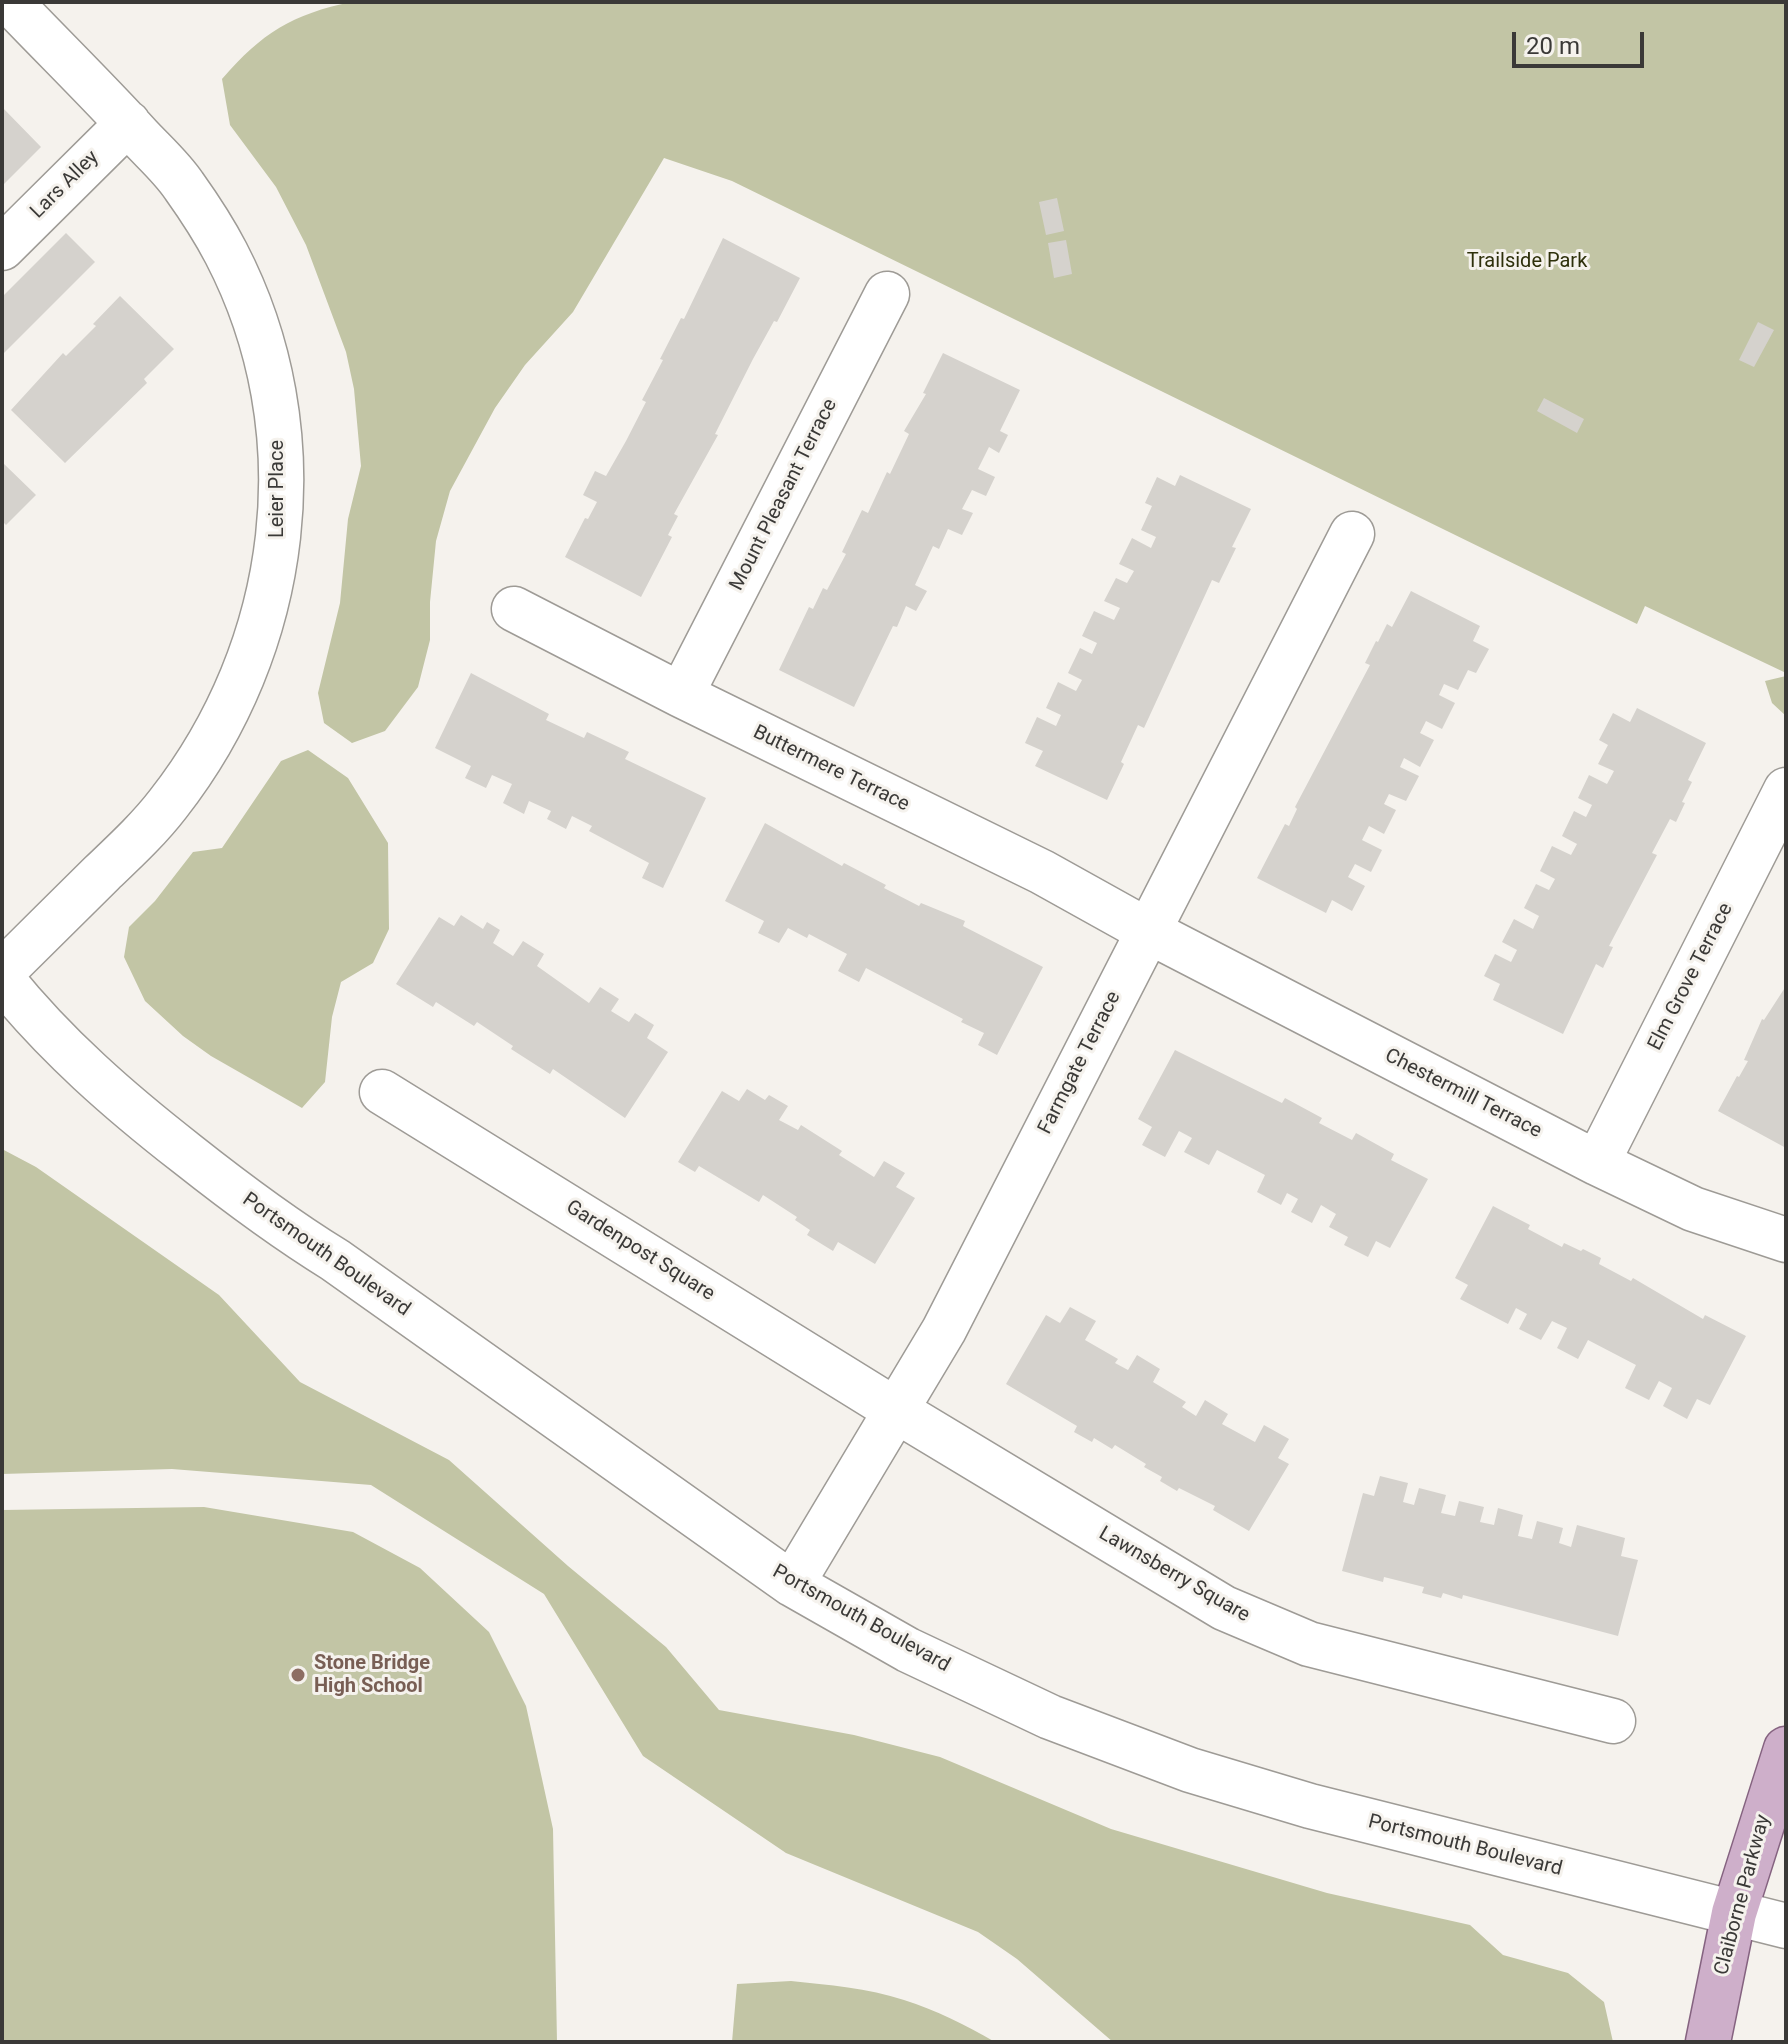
<!DOCTYPE html>
<html>
<head>
<meta charset="utf-8">
<style>
	body { margin:0 }
	#map { position:relative; width:1788px; height:2044px; overflow:hidden; background:#f5f2ed; font-family:Roboto,sans-serif }
	canvas { display:block }
	.frame { position:absolute; inset:0; border:4px solid #3a3937; pointer-events:none }
	.scale { position:absolute; left:1512px; top:32px; width:132px; height:36px; box-sizing:border-box; border:4px solid #3a3937; border-top:0; padding-left:10px; font-size:24px; line-height:28px; white-space:nowrap; color:#3a3937; -webkit-text-stroke:6px #f5f2ed; paint-order:stroke }
</style>
</head>
<body>
<div id="map">
<canvas width="1788" height="2044"></canvas>
<div class="frame"></div>
<div class="scale">20 m</div>
</div>
<script>
const ctx = document.querySelector('canvas').getContext('2d');
ctx.lineJoin = 'round';
function paint(path, color) { ctx.fillStyle = color; ctx.fill(path, 'evenodd'); }
function trace(path, color, width, dash) { ctx.strokeStyle = color; ctx.lineWidth = width; ctx.lineCap = dash ? 'butt' : 'round'; ctx.setLineDash(dash || []); ctx.stroke(path); }
function write(font, color, halo, rows, align = 'center') {
  ctx.font = font + ' Roboto,sans-serif'; ctx.lineWidth = 6; ctx.setLineDash([]); ctx.textBaseline = 'middle'; ctx.strokeStyle = halo; ctx.fillStyle = color; for (const [text, x, y, turn = 0] of rows) {
    ctx.save(); ctx.translate(x, y); ctx.rotate((+turn || 0) * Math.PI / 180); ctx.textAlign = isNaN(turn) ? turn : align; if (halo) ctx.strokeText(text, 0, 0); ctx.fillText(text, 0, 0); ctx.restore();
  }
}
const green = new Path2D(`
	M352,2H1786V673L1645,606L1637,624L732,181L664,158L573,312L525,365L495,408L450,491L436,541L430,602V640L418,687L385,731L352,743L324,723L318,693L340,603L348,519L361,466L354,389L346,352L306,245L276,187L230,125L222,79C262,33 292,14 352,2Z
	M1786,676V716L1772,703L1765,681Z
	M308,750L348,778L388,843L389,929L373,963L341,982L332,1017L325,1082L302,1108L211,1056L183,1036L145,1001L124,957L129,927L155,901L193,852L222,848L281,761Z
	M2,1149L36,1167L219,1295L300,1382L449,1460L568,1566L666,1647L719,1710L854,1735L940,1757L1111,1829L1327,1893L1470,1925L1503,1955L1568,1973L1604,2002L1613,2042H1113L1017,1959L978,1932L786,1853L643,1756L544,1594L371,1485L172,1469L2,1474Z
	M204,1507L353,1532L420,1568L489,1632L526,1706L553,1829L557,2042H2V1510Z
	M791,1981C828,1985 868,1988 904,2000C936,2010 966,2025 995,2042H732L737,1984Z`);
const building = new Path2D(`
	M2,107L41,147L2,186Z
	M1057,198L1064,231L1046,235L1039,202Z
	M66,233L95,262L2,355V297Z
	M723,238L800,278L777,322L774,321L753,359L715,434L718,435L674,514L678,516L668,535L672,537L641,597L565,557L585,518L588,519L597,502L583,495L595,471L606,476L626,441L646,402L642,400L663,360L660,359L681,318L684,319Z
	M1066,240L1072,274L1054,278L1048,243Z
	M120,296L174,349L144,379L147,383L65,463L11,410L63,353L66,356L96,326L93,324Z
	M1758,322L1774,330L1754,367L1739,360Z
	M943,353L1020,390L1000,431L1008,435L999,453L989,447L978,469L995,477L986,496L972,490L962,509L973,513L962,535L948,529L939,549L933,546L915,585L927,591L916,611L906,606L897,627L893,626L854,707L779,670L809,607L813,609L823,588L827,590L846,554L842,552L862,510L868,513L887,472L890,474L909,434L904,431L926,394L923,393Z
	M1544,398L1584,419L1577,433L1537,411Z
	M2,462L36,495L6,525L2,521Z
	M1180,475L1251,509L1232,547L1236,548L1219,583L1212,580L1144,728L1138,725L1121,762L1124,764L1107,800L1035,766L1043,751L1025,743L1037,717L1056,726L1061,715L1046,708L1058,682L1076,691L1082,680L1068,673L1080,648L1092,654L1097,643L1082,636L1094,611L1114,620L1120,608L1104,601L1116,578L1127,583L1134,571L1119,564L1132,538L1151,548L1156,537L1141,530L1152,506L1145,503L1157,477L1175,486Z
	M1411,591L1480,626L1473,641L1489,649L1476,673L1468,670L1458,690L1444,684L1439,695L1455,703L1442,729L1426,721L1420,733L1434,740L1420,767L1404,758L1400,767L1419,776L1406,801L1389,794L1384,804L1396,810L1384,834L1369,826L1362,840L1382,850L1371,872L1355,864L1348,877L1365,886L1352,911L1332,900L1326,913L1257,878L1285,824L1289,826L1297,809L1295,807L1370,665L1365,663L1376,641L1378,642L1387,624L1392,627Z
	M471,673L549,714L546,720L584,738L587,732L629,752L625,759L706,798L663,888L642,878L649,863L589,831L592,826L572,816L566,829L547,819L551,811L529,801L524,814L503,803L512,784L492,775L486,788L465,778L471,766L435,748Z
	M1637,708L1706,743L1688,780L1692,782L1682,802L1685,803L1676,822L1670,819L1652,853L1657,855L1609,946L1613,947L1603,968L1596,964L1563,1034L1493,1000L1500,984L1484,976L1495,954L1511,962L1517,950L1502,942L1514,919L1533,929L1539,916L1524,908L1536,884L1549,890L1555,879L1540,871L1552,846L1571,855L1577,844L1562,836L1574,811L1586,817L1592,805L1578,798L1589,775L1607,784L1614,771L1598,764L1608,745L1599,740L1613,713L1630,722Z
	M765,823L842,866L844,863L886,885L884,888L919,906L921,903L965,921L963,926L1043,967L997,1055L978,1045L984,1033L961,1022L963,1019L866,968L859,982L838,971L847,954L809,934L807,938L788,928L779,943L758,933L764,921L725,901Z
	M461,915L483,929L487,922L500,930L493,943L513,956L523,941L544,954L537,966L589,1003L600,987L619,999L611,1011L629,1022L635,1013L654,1025L647,1038L668,1052L625,1118L553,1069L550,1074L511,1049L513,1046L477,1022L474,1026L436,1002L433,1007L396,984L439,917L454,926Z
	M1786,986V1148L1718,1111L1737,1076L1739,1077L1748,1061L1744,1060L1762,1019L1764,1020Z
	M1175,1050L1282,1103L1285,1098L1322,1118L1319,1123L1352,1140L1356,1133L1394,1154L1391,1160L1428,1179L1390,1248L1376,1241L1368,1257L1344,1245L1348,1237L1329,1227L1336,1214L1321,1205L1312,1223L1291,1212L1298,1199L1287,1193L1281,1205L1257,1192L1265,1175L1217,1150L1209,1165L1184,1152L1192,1138L1179,1131L1165,1157L1142,1145L1152,1127L1138,1119Z
	M747,1089L765,1100L769,1095L788,1106L779,1120L798,1130L801,1125L842,1151L839,1155L874,1177L884,1161L905,1173L896,1187L915,1198L875,1264L838,1242L833,1251L807,1235L810,1230L795,1220L797,1217L763,1195L759,1202L699,1166L695,1172L678,1162L722,1091L739,1101Z
	M1493,1206L1530,1225L1528,1229L1562,1247L1564,1243L1581,1251L1583,1249L1601,1258L1599,1264L1631,1281L1633,1278L1703,1319L1705,1315L1746,1336L1710,1405L1697,1399L1687,1419L1663,1406L1672,1388L1659,1381L1649,1400L1625,1388L1636,1365L1588,1340L1578,1359L1557,1348L1567,1328L1552,1321L1541,1340L1519,1329L1527,1314L1516,1308L1508,1324L1460,1299L1468,1285L1455,1278Z
	M1070,1307L1096,1321L1085,1340L1118,1359L1115,1363L1128,1370L1137,1355L1160,1369L1153,1382L1186,1402L1182,1407L1196,1416L1205,1400L1228,1414L1222,1424L1255,1442L1264,1425L1289,1439L1278,1458L1289,1464L1249,1531L1213,1510L1215,1506L1179,1488L1177,1491L1160,1481L1162,1477L1144,1467L1146,1464L1115,1445L1112,1449L1094,1438L1092,1442L1074,1432L1077,1426L1006,1384L1046,1315L1060,1323Z
	M1380,1476L1408,1483L1403,1502L1414,1505L1419,1488L1446,1495L1441,1513L1455,1516L1459,1501L1484,1507L1480,1522L1494,1525L1498,1508L1523,1515L1518,1536L1532,1539L1537,1521L1563,1528L1559,1543L1571,1547L1577,1525L1625,1538L1621,1556L1638,1560L1618,1636L1463,1595L1462,1599L1443,1593L1441,1598L1422,1593L1424,1587L1384,1577L1383,1582L1342,1571L1363,1493L1374,1496Z`);
const minor = new Path2D(`
	M2,248L128,123
	M514,609L681,695L1042,872L1148,931L1597,1163L1693,1209L1786,1240
	M681,695L887,294
	M2,972C35,939 68,907 101,874C124,852 148,830 168,804C291,647 319,432 226,253C214,230 199,207 184,186C172,168 155,153 140,137C98,91 53,47 10,2
	M2,979C56,1046 119,1101 187,1154C235,1192 283,1228 335,1260L792,1584L908,1650L1050,1717L1190,1770L1310,1806L1786,1926
	M382,1092L897,1411L1224,1608L1309,1644L1613,1721
	M1597,1163L1786,790
	M792,1584L944,1330L1352,534`);
const major = new Path2D(`
	M1708,2042L1734,1913L1786,1749`);
const markers = [
	[298,1675,8,"#8d6e63"]
];
const streetNames = [
	["Lars Alley",65,185,-45],
	["Leier Place",278,489,-90],
	["Mount Pleasant Terrace",784,495,-63],
	["Buttermere Terrace",831,769,26],
	["Elm Grove Terrace",1691,977,-63],
	["Farmgate Terrace",1080,1063,-63],
	["Chestermill Terrace",1463,1094,27],
	["Gardenpost Square",640,1251,32],
	["Portsmouth Boulevard",326,1255,35],
	["Lawnsberry Square",1174,1575,30],
	["Portsmouth Boulevard",861,1619,29],
	["Portsmouth Boulevard",1465,1846,14],
	["Claiborne Parkway",1743,1895,-75]
];
const parkNames = [
	["Trailside Park",1527,262]
];
const educationNames = [
	["Stone Bridge",314,1664],
	["High School",314,1687]
];
paint(green, '#c2c5a5');
paint(building, '#d5d2cd');
trace(minor, '#9e9b96', 47);
trace(major, '#856380', 47);
trace(minor, '#fff', 44);
trace(major, '#ceafca', 44);
for (const [x, y, r, color] of markers) { const dot = new Path2D(); dot.arc(x, y, r, 0, 2 * Math.PI); ctx.fillStyle = color; ctx.fill(dot); trace(dot, '#f5f2ed', 3); }
write('20px', '#3a3937', '#f5f2ed', streetNames);
write('20px', '#2e300b', '#f5f2ed', parkNames);
write('bold 20px', '#785e54', '#f5f2ed', educationNames, 'left');
</script>
</body>
</html>
